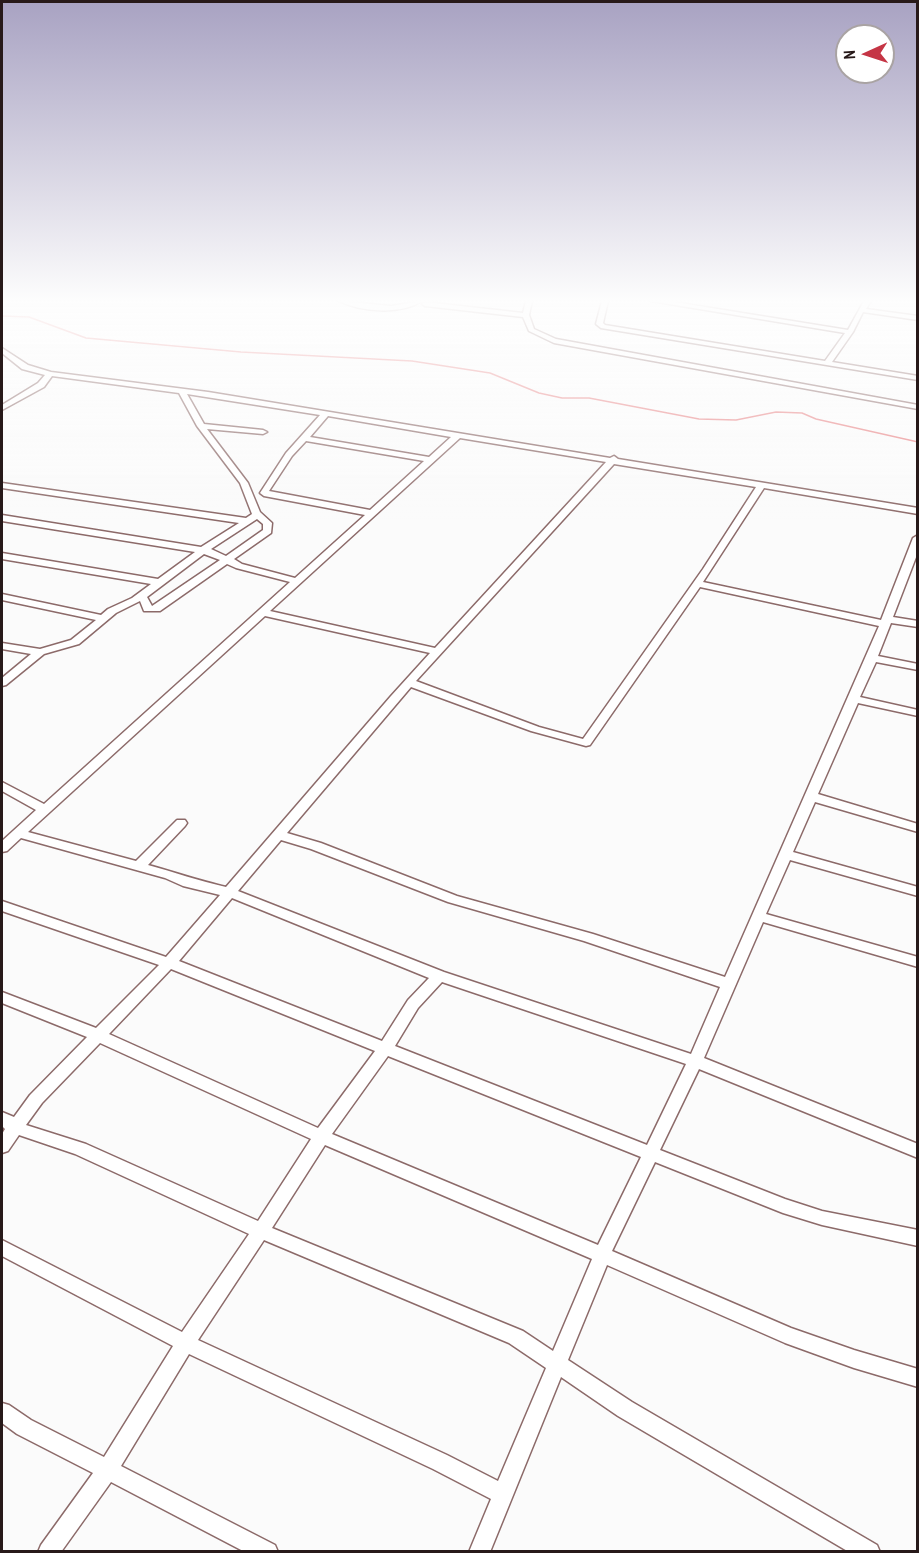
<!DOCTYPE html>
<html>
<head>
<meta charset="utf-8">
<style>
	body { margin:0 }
	#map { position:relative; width:919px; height:1553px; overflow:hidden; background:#fbfbfb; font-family:"PT Sans Narrow",sans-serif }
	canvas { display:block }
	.frame { position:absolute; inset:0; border:3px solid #271919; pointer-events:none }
	.north { position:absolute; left:835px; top:24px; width:60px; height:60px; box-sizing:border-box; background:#fff; border:2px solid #a9a3a3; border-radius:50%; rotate:267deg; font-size:16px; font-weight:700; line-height:24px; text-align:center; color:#271919 }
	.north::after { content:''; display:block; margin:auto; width:21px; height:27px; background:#c53545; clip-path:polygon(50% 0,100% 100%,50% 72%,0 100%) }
</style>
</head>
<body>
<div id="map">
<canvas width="919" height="1553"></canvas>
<div class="frame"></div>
<div class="north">N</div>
</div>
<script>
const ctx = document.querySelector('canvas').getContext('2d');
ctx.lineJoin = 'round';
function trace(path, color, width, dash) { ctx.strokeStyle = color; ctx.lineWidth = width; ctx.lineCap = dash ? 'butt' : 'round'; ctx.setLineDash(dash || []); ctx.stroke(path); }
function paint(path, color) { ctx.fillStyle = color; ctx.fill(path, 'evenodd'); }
const stream = new Path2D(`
	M2,316L29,317L86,338L241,352L412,361L490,373L539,393L562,398H589L699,419L736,420L776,412L802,413L816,419L918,442`);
const minor = new Path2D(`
	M339,301L391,306L422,301C401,315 361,312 339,301Z
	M526,301H532L529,315L534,329L556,339L918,405V409L554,343L529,331L523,317L425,306L422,304L425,302L523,313Z
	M602,301H608L603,323L605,325L825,361L845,333L651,301H668L848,330L864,301H871L866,309L918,316V320L863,312L853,332L832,362L918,376V380L601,328L596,324Z
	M2,348L28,365L51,372L208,392L610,458L614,456L618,459L918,508V514L764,488L703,582L881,620L913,538L918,535V552L893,617L918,621V627L891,623L878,656L918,664V670L876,662L860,697L918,710V716L858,703L818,794L918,824V832L815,802L793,852L918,887V896L790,860L766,914L918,957V967L763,922L704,1058L918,1144V1158L699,1069L660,1150L785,1199L822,1211L918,1230V1246L822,1225L783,1213L655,1162L612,1251L791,1328L854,1350L918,1369V1387L854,1368L785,1343L607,1265L568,1360L632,1402L877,1545L880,1552H849L618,1416L561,1377L490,1552H469L491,1499L433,1469L189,1354L121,1466L275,1545L278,1552H245L111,1482L61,1552H38L41,1545L93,1473L17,1434L2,1423V1403L9,1405L31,1420L104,1457L173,1346L2,1256V1240L182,1332L249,1234L75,1154L19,1135L8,1151L2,1153V1134L5,1129L2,1126V1112L14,1117L30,1095L87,1037L2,1003V992L96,1028L159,965L2,911V901L166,957L220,895L183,886L165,878L21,838L7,851L2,852V841L36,810L2,791V782L44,804L290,582L236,568L227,564L160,611H144L140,601L116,613L79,644L44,654L6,685L2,686V678L31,654L2,649V643L40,649L71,640L96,620L2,600V594L101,615L108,609L132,598L151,584L2,559V553L158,579L195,552L2,521V515L201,547L239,523L2,488V483L246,518L252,514L240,483L197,426L179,393L52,376L44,387L2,410V405L38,383L45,375L22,369L2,353ZM187,394L320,415L286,453L260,493L264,496L365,515L295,578L242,564L234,559L271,533L272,523L260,512L248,483L207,429L263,434L267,432L263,430L204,424ZM328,416L451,437L429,457L310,437ZM460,438L606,462L435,648L270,611ZM306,441L424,461L370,510L269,491L292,456ZM614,464L756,487L703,569L583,739L539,727L416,681ZM257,519L263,524V530L226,556L211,549ZM204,554L220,560L152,606L147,597ZM700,587L879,626L725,977L593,934L457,896L321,843L287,833L411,687L531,731L586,746L590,745ZM265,616L430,653L391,696L226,887C199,881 174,872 148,865L185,826L187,823L185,820H177L136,861L28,832ZM281,840L311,849L448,902L584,941L720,987L691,1054L444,972L238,891ZM232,898L429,978L408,1000L382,1041L179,961ZM171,969L375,1051L318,1128L109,1034ZM442,982L686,1064L647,1145L395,1046L418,1008ZM100,1043L311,1139L258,1221L86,1144L26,1125L42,1103ZM388,1056L641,1157L598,1245L332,1134ZM325,1145L592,1259L553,1351L523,1331L272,1228ZM264,1240L509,1343L546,1368L498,1481L447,1455L198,1340Z`);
trace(stream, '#e88688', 1.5);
trace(minor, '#8c6a69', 3);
paint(minor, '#fff');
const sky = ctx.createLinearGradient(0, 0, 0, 519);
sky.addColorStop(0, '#a8a2c2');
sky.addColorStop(0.58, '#fdfdfd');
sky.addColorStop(1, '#fdfdfd00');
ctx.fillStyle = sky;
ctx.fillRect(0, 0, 919, 519);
</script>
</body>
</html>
